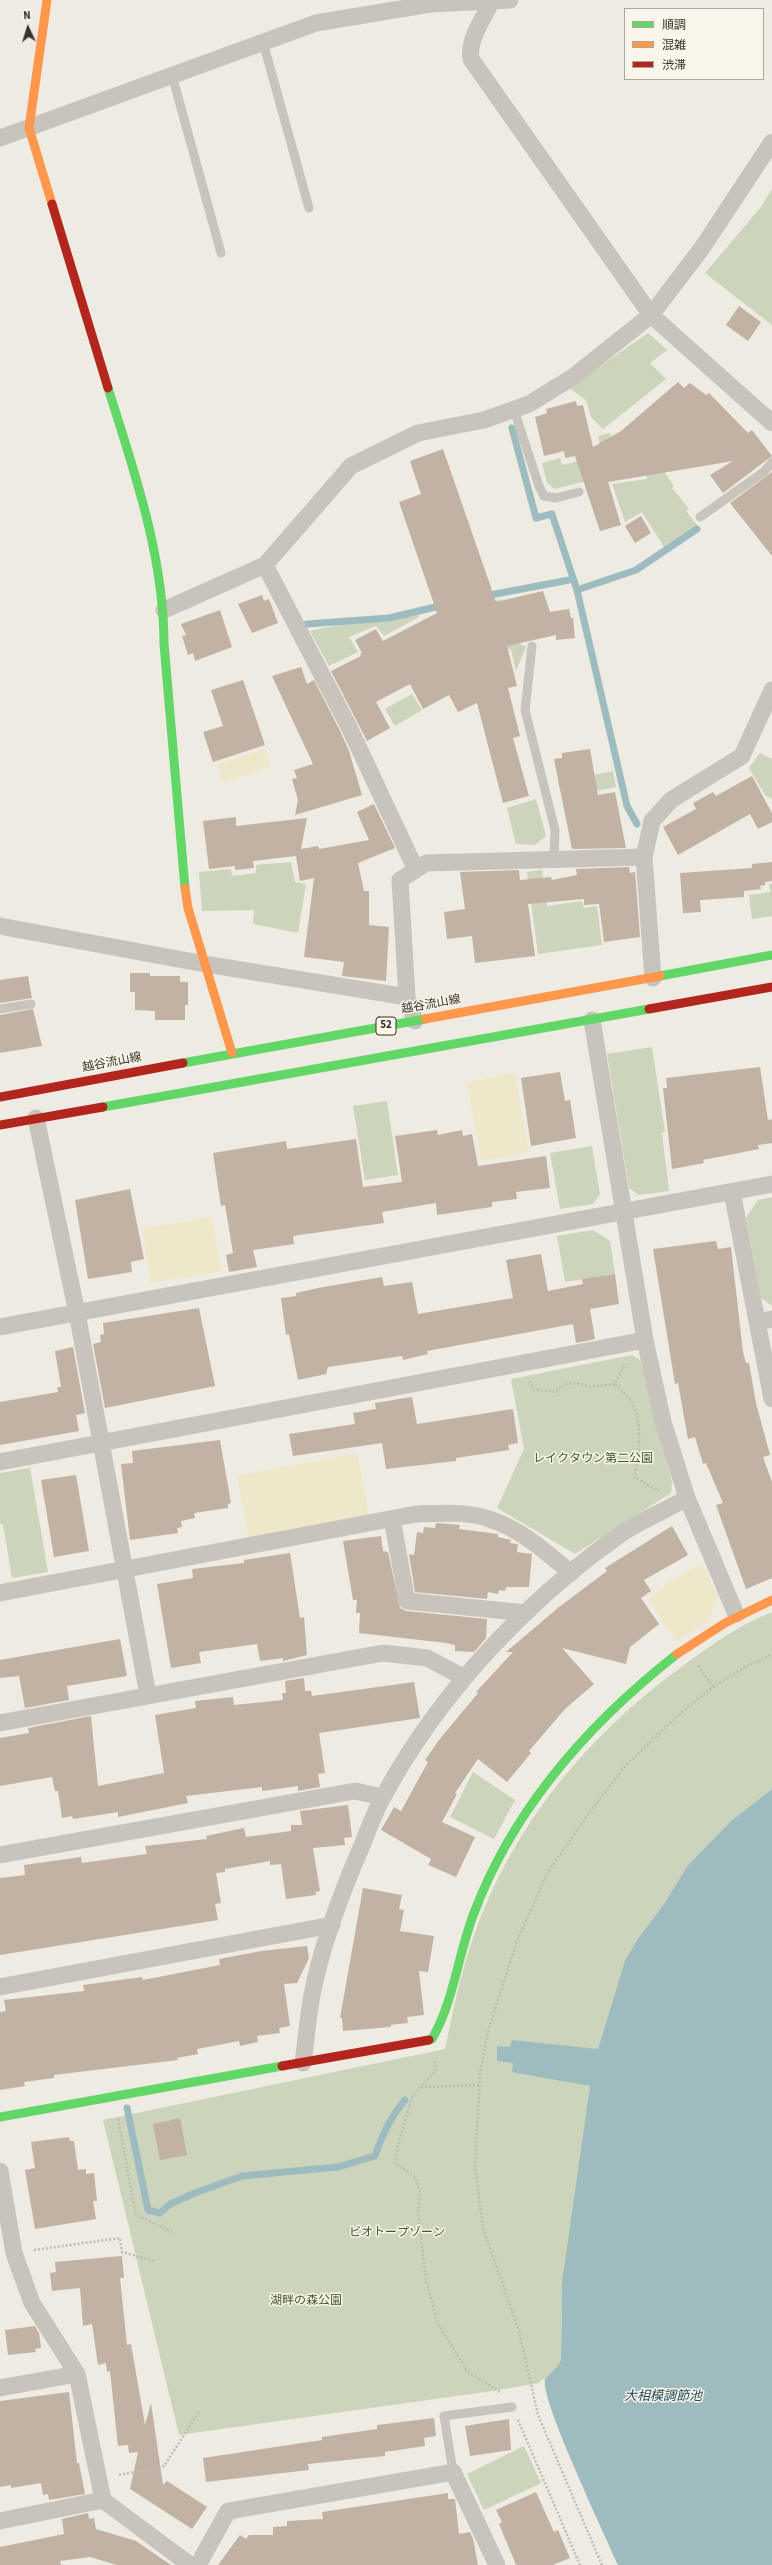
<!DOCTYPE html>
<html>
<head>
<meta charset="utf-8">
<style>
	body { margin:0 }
	#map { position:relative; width:772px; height:2565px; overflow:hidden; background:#eeebe3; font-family:"Source Sans 3","Noto Sans JP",sans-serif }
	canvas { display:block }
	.legend { position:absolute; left:624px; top:8px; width:140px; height:72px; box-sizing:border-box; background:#faf5eb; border:1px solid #ada69d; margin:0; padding:5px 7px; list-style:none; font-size:12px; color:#393029 }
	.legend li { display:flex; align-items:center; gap:8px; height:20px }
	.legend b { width:20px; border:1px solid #ada69d }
	.north { position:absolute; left:8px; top:8px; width:40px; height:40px; -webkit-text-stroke:3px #faf5eb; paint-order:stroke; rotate:356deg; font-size:11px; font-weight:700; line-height:16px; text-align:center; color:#393029 }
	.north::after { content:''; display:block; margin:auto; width:14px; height:18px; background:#393029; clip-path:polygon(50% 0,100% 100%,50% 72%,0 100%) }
</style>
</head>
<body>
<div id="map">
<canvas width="772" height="2565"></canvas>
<ul class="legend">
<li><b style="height:5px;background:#63d668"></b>順調</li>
<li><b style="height:5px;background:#ff974d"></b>混雑</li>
<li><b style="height:5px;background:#b3261e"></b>渋滞</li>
</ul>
<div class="north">N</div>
</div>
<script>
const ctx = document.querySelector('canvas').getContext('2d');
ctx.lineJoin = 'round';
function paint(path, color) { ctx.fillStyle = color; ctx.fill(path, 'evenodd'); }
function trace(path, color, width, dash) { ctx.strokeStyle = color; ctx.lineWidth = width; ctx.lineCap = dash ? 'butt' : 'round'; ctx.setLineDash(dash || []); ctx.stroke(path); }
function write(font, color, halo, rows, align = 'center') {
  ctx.font = font + ' "Source Sans 3","Noto Sans JP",sans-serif'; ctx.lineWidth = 3; ctx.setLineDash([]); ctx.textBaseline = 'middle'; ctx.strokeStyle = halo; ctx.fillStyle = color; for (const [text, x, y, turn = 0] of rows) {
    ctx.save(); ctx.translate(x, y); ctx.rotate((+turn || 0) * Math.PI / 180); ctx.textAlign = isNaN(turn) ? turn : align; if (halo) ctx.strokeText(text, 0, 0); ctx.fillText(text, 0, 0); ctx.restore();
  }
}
const green = new Path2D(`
	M772,189V325L705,273L761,207Z
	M648,333L667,350L650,363L666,379L603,429L591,417L586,400L569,388Z
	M610,433L615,451L603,477L554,489L547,483L542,463L560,458L562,465L583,460L602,452L598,436Z
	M656,459L674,486L672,488L689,509L686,511L697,525L664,547L642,512L625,522L612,484L647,479L646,474Z
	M502,599L513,644L519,643L526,647L516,671L511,649L498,651L474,606Z
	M417,614L419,617L384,636L376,626L349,637L358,652L329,666L310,631C345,622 381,622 417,614Z
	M412,694L422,710L395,726L385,709Z
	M760,753L772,759V799L765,795L749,768Z
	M613,771L616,787L562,798L558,782Z
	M536,799L546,836L535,845L516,844L507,808Z
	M291,862L295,882L306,884L298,933L253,924L254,910L202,911L199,872L231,869L232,876L256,873V865Z
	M542,870L547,906L582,901L584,908L597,906L602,945L538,954L527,872Z
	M769,884H772V916L752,919L749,895L770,892Z
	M652,1047L665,1132L662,1133L669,1191L639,1195L629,1188L607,1054Z
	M387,1101L398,1175L365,1180L353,1106Z
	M592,1146L600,1194L593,1204L560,1209L550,1153Z
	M772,1197V1306L761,1298L746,1218L758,1200Z
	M593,1230L610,1241L615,1274L565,1282L557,1236Z
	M632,1355L641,1361L672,1482L671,1493L575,1554L497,1508L524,1449L511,1379Z
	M30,1468L48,1572L12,1578L3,1524H0V1473Z
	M772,1612V1789L732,1820L688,1865L664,1904L637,1940L625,1960L598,2049H593L585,2085L590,2086L566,2262L561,2319V2360L557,2370L548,2375L545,2382L543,2378L539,2383L499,2390L179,2435L103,2120L445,2049C453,2011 461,1972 474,1935C512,1826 588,1735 680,1668C709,1647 738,1625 772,1612Z
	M473,1772L515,1800L494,1839L450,1817Z
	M524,2446L541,2483L484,2510L467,2474Z`);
const sand = new Path2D(`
	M265,749L271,767L223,783L217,765Z
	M515,1073L529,1152L481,1161L467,1082Z
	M212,1217L222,1271L151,1283L142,1229Z
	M357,1453L369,1515L248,1537L237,1476Z
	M702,1564L718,1597L708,1622L676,1641L648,1599L672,1580Z`);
const water = new Path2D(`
	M772,1789V2565H618C606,2537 541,2401 545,2381C546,2375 557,2370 561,2360L562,2283L590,2086L512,2072L513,2063L497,2061V2046L510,2047L512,2040L598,2049L625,1960L637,1940L664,1904L688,1865L732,1820Z`);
const stream = new Path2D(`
	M512,428L536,518L552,514L577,590L627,806L637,824
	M577,590L636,570L697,529
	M485,596L569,580
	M307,624L389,618L444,605
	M127,2108L148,2210L160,2213L170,2204L195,2193L242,2176L338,2167L375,2156C382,2135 390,2117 405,2100`);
const building = new Path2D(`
	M739,306L761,322L748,341L726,325Z
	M678,382L684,388L690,383L706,395L709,393L748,433L752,430L772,456L723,493L710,475L733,461L608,482L621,525L600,531L575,456L565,458L564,451L544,456L535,417L547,413L546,409L576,401L577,406L583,405L593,447L621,431Z
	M443,449L496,602L543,591L550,612L569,609L571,618H573L575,638L556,640V635L507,646L517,686L508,688L520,736L513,738L529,796L503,803L477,703L458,712L449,695L423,709L410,684L376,702L390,728L367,741L331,671L361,656L360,654L362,653L355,640L376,629L383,641L437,613L399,502L421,494L410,461Z
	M772,472V556L730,503Z
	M641,516L651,533L635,543L625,526Z
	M262,595L264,601L269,599L278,623L252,633L238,604Z
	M220,610L232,647L195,661L193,653L188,655L182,636L186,635L181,624Z
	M301,667L307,684L314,680L341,733L349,751L362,795L295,815L298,800L292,779L297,778L294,770L313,764L272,676Z
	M243,680L265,745L213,762L203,732L223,726L211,690Z
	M590,749L598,795L615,792L626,848L572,849L554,759L562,758V753Z
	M752,776L772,813V822L758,829L750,814L678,855L663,827L696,809L693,803L713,792L716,796Z
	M374,804L395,848L358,863L364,891H369V925L389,927L386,981L342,976L344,962L304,957L314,878L300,881L296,856L253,861L254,868L235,870V866L209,869L203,821L236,817V826L307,818L301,849L318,846L319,849L369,840L357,812Z
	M772,862V881L765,882V885L760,886L761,889L744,891V897L700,900L701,912L683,913L680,873L752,868V864Z
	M629,867L630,873L635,872L640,937L604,942L599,904L584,905V899L528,904L535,956L475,963L472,936L447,939L444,912L465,909L460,872L519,870L520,880L551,877L552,880L577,875L576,869Z
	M130,973H150V976H180V982H188V1005H185V1020H155V1011L135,1010V992H130Z
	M28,976L32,998L0,1003V980Z
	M33,1009L42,1046L0,1053V1015Z
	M760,1067L768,1120L772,1119V1143L758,1145L759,1149L703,1160L704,1163L672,1169L663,1088H667L666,1078Z
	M560,1072L565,1101L570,1100L576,1138L531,1146L521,1078Z
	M437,1130L438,1135L462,1130L463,1136L472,1134L478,1166L546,1156L550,1188L516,1192L517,1199L492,1202V1207L437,1215L436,1203L382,1212L384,1223L293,1236L294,1244L253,1250L257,1267L229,1272L226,1255L233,1253L225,1205L221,1206L213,1153L286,1141L287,1149L356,1139L363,1187L402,1182L395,1136Z
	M130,1189L144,1259L131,1262L132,1272L88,1279L75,1200Z
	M716,1241L718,1249L731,1247L743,1352L746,1363H749L756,1403L770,1455L763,1457L772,1482V1578L746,1589L716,1505L723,1503L706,1463L703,1464L695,1437L688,1439L678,1383L675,1384L653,1249Z
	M541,1254L548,1291L583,1284L582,1279L615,1274L619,1304L590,1309L595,1339L576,1343L573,1324L427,1351L428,1354L403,1360L402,1356L328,1367L326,1374L298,1380L289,1334L286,1335L281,1298L296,1296V1293L318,1288L382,1277L384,1286L412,1282L418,1314L513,1298L506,1260Z
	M199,1308L215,1386L105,1408L93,1344L101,1342L100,1335L104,1334L103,1323Z
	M73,1347L85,1413L76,1415L79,1431L0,1445V1402L58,1392L57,1387H61L55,1351Z
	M412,1397L417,1424L513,1409L518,1443L508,1445L509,1450L456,1458V1461L386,1469L382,1443L293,1456L289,1434L355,1424L353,1413L376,1409L375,1403Z
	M220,1440L231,1503L228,1504V1508L194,1513L195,1518L181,1521L182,1527L177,1528L178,1533L130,1540L121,1464L133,1463L132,1451Z
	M76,1475L89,1551L54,1557L41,1480Z
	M436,1523L460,1525L459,1529L498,1534V1537L511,1540L510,1543L518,1544L517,1552L532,1554L529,1587H506L505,1591L499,1590L498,1594L488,1592L487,1599L415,1592L409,1554L414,1555L417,1532L423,1533L424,1527L435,1528Z
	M672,1526L688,1555L644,1580L651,1591L641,1598L659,1624L630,1647L626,1664L562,1648L594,1684L565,1709L529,1751L531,1753L507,1782L478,1759L455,1793L457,1794L442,1822L475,1837L456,1877L428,1865L431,1859L381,1830L394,1807L401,1811L428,1762L425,1760L439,1740L478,1693L476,1692L513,1652H506L559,1607L607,1571L605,1568Z
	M381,1536L383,1551L388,1552L400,1608L406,1611L487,1619L486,1638L474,1652L455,1651V1645L446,1643L359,1633L360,1613H356L357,1600H353L343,1541Z
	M290,1553L300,1618L304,1617L307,1655L283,1661V1658L260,1661L257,1644L199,1652L201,1663L171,1668L157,1584L193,1578L192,1569L244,1563V1560Z
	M120,1639L127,1676L67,1686L69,1700L25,1708L19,1676L0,1678V1660Z
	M304,1678L305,1691H311L312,1696L414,1682L420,1718L319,1733L325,1773L318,1774L320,1787L298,1791V1786L262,1791V1787L186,1796L188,1803L118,1817V1812L73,1819L72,1816L62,1818L58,1791H55L52,1777L0,1786V1738L29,1733L28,1728L91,1716L98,1786L164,1773L155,1715L196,1708L195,1701L233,1697L234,1705L283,1700L282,1693H286L285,1681Z
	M348,1805L352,1837L344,1838L345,1845L313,1848L320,1891L315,1892L316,1895L286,1899L281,1864L270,1865V1861L225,1869V1872L216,1873L221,1903L215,1904L218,1920L0,1955V1878L25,1875L24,1865L81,1857L82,1863L147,1854L145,1846L207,1839L206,1836L244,1828L246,1837L291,1831V1825H302L300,1811Z
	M363,1888L402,1895L399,1909L404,1910L400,1931L434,1936L428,1972L419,1971L424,2015L407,2017L408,2023L390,2025L391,2027L343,2031L342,2018H340Z
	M307,1946L309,1958L297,1983L284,1984L290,2026L279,2028L280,2033L257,2036L258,2042L240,2046L239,2041L197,2049L198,2054L177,2058L178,2060L54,2075V2078L24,2082L25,2086L0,2090V2012L6,2011L4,2000L84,1991L83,1985L142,1977L143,1980L220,1965L219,1959L261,1951Z
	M180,2118L187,2155L160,2160L153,2124Z
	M69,2137L70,2141H74L78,2170L86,2169V2174L94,2173L97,2201H93L96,2219L35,2229L25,2170L35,2168L31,2142Z
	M122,2256L124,2278H120L127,2345L131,2344L145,2425L151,2403L163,2485L167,2481L207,2507L192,2529L130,2489L138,2452L129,2453L128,2445L118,2446L110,2371L107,2372L106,2363L98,2365L92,2324L83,2326L80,2288L52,2291L50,2273L56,2272L55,2262Z
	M35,2326L39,2333L41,2348L35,2349L36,2352L8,2355L5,2330Z
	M69,2392L77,2463H79L85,2494L49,2500L48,2494L43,2495L41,2483L11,2488V2485L0,2487V2401Z
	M434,2418L436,2436L424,2438L425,2446L385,2452V2456L308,2464L309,2470L206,2482L203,2458L322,2440V2437L377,2429V2425Z
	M509,2419L511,2450L470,2456L465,2426Z
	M536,2492L554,2532L558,2530L570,2558L553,2565H516L499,2524L502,2522L496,2510Z
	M448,2493V2499H455L459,2534L470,2532L473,2539L478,2565H218L240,2535L246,2539L249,2535H273V2527L287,2526V2521L323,2519L322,2512Z
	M88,2513L89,2519L94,2518L96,2529L136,2541L171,2565H117L90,2557L60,2561L61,2565H0V2547L64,2534L62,2519Z`);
const path = new Path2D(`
	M530,1381L533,1389L555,1392L565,1384L577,1383L590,1387L615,1384L625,1364
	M615,1384C620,1389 626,1394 630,1400C644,1421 639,1455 634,1477L659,1491
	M698,1666L713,1687
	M435,2061L436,2070L413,2095L399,2141L395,2163L415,2177L420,2193L418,2216L426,2278L437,2322L467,2371L501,2393
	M421,2087L479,2085
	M118,2119L136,2215L172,2232
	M34,2250L120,2238L122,2252L155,2261
	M518,2420L580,2565
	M119,2475L164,2466L199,2412
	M602,2565L538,2415L519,2331L483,2228L475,2166L480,2074L488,2031L517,1941L547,1874L586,1817L626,1765L685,1709L713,1687L747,1666L772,1654`);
const lane = new Path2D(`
	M263,42L309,208
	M172,75L221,253
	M514,410L539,486L544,496L556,498L579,492
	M700,517L765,471L772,462
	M532,646L525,710L555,830L554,859
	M0,1009L31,1004
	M453,2472L444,2416L512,2407`);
const street = new Path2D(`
	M491,3C482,20 468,40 471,59L651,315L772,423
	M0,138L316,23L430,4L510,0
	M265,565L350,729L415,868
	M164,610L265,565L351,466L418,433L484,420L529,404L573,377L651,315L702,248L772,142
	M0,926L205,964L407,997L415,1021
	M653,978L644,857L652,821L671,800L742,756L772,690
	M407,997L400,880L426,863L644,857
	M592,1020L645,1340L663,1422L687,1498L736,1614
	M36,1118L77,1313L148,1695
	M732,1192L772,1399
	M757,1322L772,1319
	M0,1327L772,1184
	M0,1462L645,1340
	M392,1519L407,1601L526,1613
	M0,1593L416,1514C441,1513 469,1511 492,1520C522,1530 547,1553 571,1573
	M0,1723L383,1653L427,1658L463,1677
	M0,1855L355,1791L382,1797
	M0,1987L332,1925
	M303,2063C306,2040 308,2017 312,1995C322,1943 342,1891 363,1843C369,1828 375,1811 383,1797C438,1695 524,1603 618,1536C639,1521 665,1511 687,1498
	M0,2171L14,2253L32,2303L77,2374L103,2500L190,2565
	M0,2388L77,2374
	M0,2521L103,2500
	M198,2565L228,2511L453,2472L497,2565`);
const fast = new Path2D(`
	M108,388C134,471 164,556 164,644L185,888
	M660,976L772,955
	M183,1063L425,1019
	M103,1107L649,1009
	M429,2040L432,2039C454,2001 458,1954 474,1913C514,1807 589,1723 677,1654
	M0,2117L282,2066`);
const slow = new Path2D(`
	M47,0L29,128L52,204
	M185,888L188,908L232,1053
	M425,1019L660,976
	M677,1654L725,1623L772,1600`);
const jam = new Path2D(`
	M52,204L108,388
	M649,1009L772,987
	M0,1097L183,1063
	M0,1125L103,1107
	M282,2066L429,2040`);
const shields = [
	[386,1026,20]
];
const shieldNames = [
	["52",386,1026]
];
const streetNames = [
	["越谷流山線",431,1005,-10],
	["越谷流山線",112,1063,-11]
];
const parkNames = [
	["レイクタウン第二公園",593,1459],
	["ビオトープゾーン",397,2233],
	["湖畔の森公園",306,2301]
];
const waterNames = [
	["大相模調節池",663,2397]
];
paint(green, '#ccd4bc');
paint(sand, '#eee7ca');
paint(water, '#9ebbc0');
trace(stream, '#9ebbc0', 7);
paint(building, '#c2b2a4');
trace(path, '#c1bbb4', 2.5, [2, 2]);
trace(lane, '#c8c3bb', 9);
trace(street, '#c8c3bb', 17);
trace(fast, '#63d668', 9);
trace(slow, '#ff974d', 9);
trace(jam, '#b3261e', 9);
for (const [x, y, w] of shields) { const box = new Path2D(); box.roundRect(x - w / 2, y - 9, w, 18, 3); ctx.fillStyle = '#faf5eb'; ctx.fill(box); trace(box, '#393029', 1); }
write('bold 11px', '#393029', null, shieldNames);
write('12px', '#393029', '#faf5eb', streetNames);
write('12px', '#41572d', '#faf5eb', parkNames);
write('italic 13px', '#1e4e5b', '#faf5eb', waterNames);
</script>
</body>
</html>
